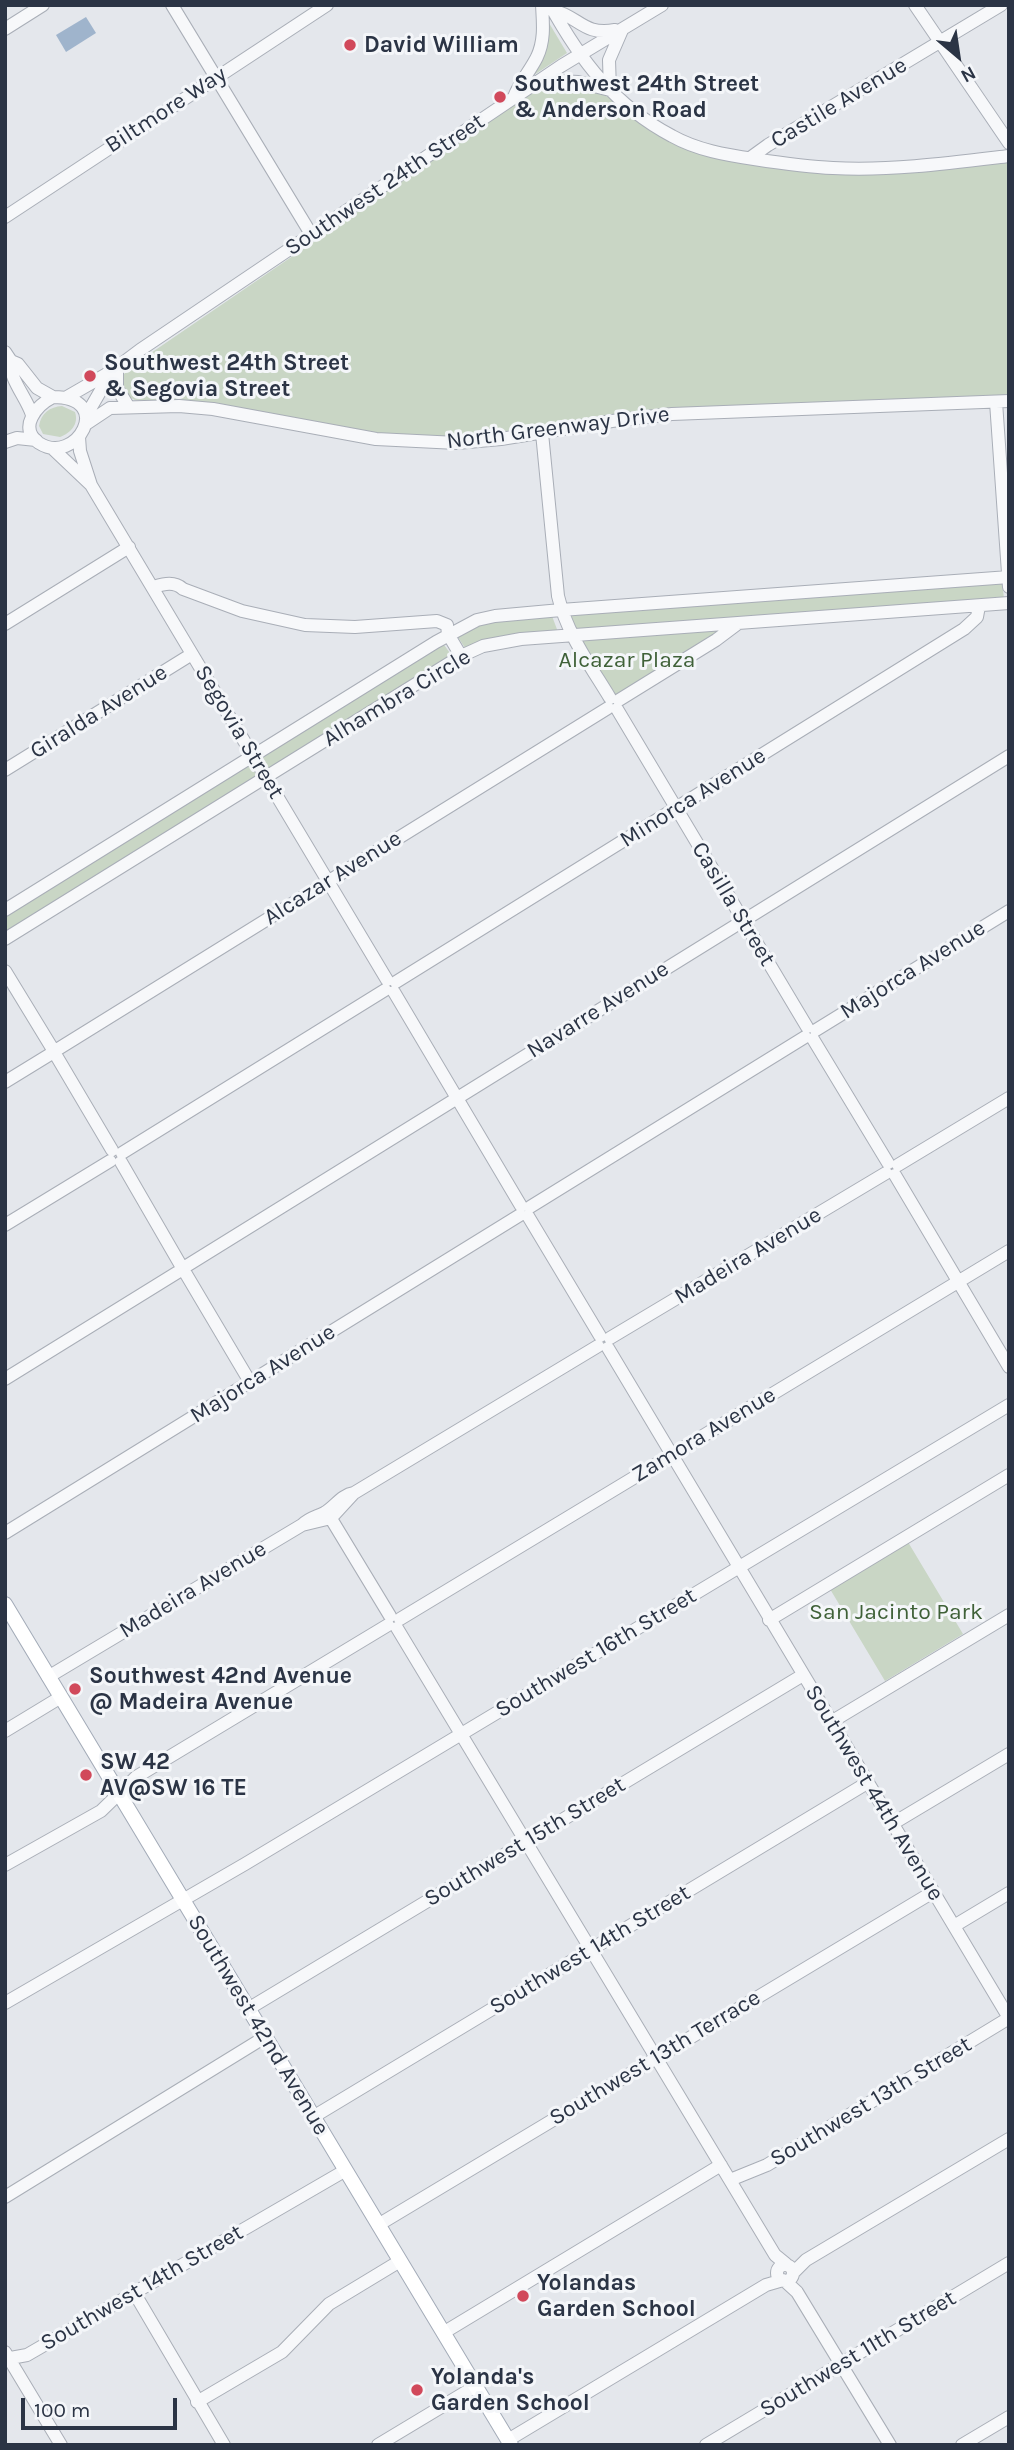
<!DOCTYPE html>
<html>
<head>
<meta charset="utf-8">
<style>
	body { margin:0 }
	#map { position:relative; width:1014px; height:2450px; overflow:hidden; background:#e4e7ec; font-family:Karla,sans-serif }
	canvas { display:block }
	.frame { position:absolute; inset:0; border:7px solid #2b3445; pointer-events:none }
	.north { position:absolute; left:923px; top:21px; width:70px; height:70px; -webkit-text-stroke:5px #f4f6f9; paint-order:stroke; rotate:151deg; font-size:19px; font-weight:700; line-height:28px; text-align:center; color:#2b3445 }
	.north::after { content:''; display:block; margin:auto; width:24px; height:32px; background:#2b3445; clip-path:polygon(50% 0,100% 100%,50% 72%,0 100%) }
	.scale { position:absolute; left:21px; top:2398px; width:156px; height:32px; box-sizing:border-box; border:4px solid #2b3445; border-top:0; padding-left:9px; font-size:21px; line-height:24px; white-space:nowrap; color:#2b3445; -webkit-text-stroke:5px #f4f6f9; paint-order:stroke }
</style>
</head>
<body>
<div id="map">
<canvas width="1014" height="2450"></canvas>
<div class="frame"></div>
<div class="north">N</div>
<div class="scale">100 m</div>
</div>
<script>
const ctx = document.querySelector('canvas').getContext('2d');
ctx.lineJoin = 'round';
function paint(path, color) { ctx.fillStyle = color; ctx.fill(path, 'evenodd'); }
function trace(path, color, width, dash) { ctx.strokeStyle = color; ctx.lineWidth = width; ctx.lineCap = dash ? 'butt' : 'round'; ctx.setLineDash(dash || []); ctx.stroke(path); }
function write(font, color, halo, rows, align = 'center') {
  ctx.font = font + ' Karla,sans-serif'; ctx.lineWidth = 6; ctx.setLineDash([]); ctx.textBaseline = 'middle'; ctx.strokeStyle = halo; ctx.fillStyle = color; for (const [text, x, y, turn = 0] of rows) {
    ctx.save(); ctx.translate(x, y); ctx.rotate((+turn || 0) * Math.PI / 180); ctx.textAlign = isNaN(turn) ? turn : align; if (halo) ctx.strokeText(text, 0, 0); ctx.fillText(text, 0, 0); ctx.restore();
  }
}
const green = new Path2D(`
	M549,23L567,53L528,79Z
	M558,85L597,91L615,101L656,132L802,171L1009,160V396L760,406L464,438L411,437L352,430L176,400H135L125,395L122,376L132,366L534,91Z
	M62,406L75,412C79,424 71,433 60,437L43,434L39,426C41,413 50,407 62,406Z
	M1002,581L1004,599L575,629L567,615Z
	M552,616L558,632L494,638L465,648L456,634L488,621Z
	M723,628L616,695L581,641Z
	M442,642L452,656L270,770L261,756Z
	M249,763L258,777L5,934V917Z
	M908,1542L963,1634L885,1681L830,1589Z`);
const water = new Path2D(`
	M86,17L96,33L66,52L56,35Z`);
const minor = new Path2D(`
	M172,5L311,234
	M550,5C580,60 615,106 672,136C697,150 726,155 754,159C780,163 806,167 833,168C892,171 951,163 1009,156
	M915,5L1009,143
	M552,10C579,16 583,36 615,30
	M5,29L43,5
	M541,80L578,82L610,90
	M610,90L609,60L622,30
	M514,97C520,82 530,71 537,57C545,40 543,23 542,5
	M750,158L768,145L1001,5
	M5,217L327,5
	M5,352L11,361L18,364L37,388L53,397
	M11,361C8,378 27,398 32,415
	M117,367V388L128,406
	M53,397C116,397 76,467 39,443C17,428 37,405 53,397Z
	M67,397L112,371L140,350L561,66L662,5
	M996,402L1009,587
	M86,416L112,371
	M86,424L110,408L179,406L213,409L376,439L457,443L501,439L612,421L672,414L1009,401
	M542,433L558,596C567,634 590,665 610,698
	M79,437L80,451L91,485
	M5,442L17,438L36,440
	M52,448L91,485L387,980
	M153,587C164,584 174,581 183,589L242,611L305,625L355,627L437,621L447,625L448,634L461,656
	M5,624L129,547
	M619,700L716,640L736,625
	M617,709L807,1027
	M5,770L192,654
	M5,910L436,642L477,620L495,616L561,610L1009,577
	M5,939L461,656L483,646L521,639L1009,603
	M5,971L52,1048
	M396,982L964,629L977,617L979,606
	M394,992L521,1206
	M816,1030L1009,911
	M813,1039L888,1163
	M58,1049L608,708
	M57,1057L112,1150
	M5,1082L49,1055
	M122,1153L385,990
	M121,1162L180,1264
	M898,1165L1009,1098
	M895,1175L1009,1367
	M530,1207L805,1037
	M528,1216L600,1336
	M5,1225L110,1161
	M188,1265L1009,756
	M186,1274L250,1382
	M610,1338L886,1173
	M608,1348L1009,2018
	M5,1379L178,1272
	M354,1493L331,1518L302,1525C309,1518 316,1517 324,1513C335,1507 341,1495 354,1493L598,1346
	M327,1512L390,1616
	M5,1533L520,1215
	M400,1619L1009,1251
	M769,1620L1009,1475
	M397,1628L775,2255L786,2264
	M48,1677L302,1525
	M831,1722L1009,1615
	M5,1731L61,1697
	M892,1824L1009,1754
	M5,1865L101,1811L136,1777L388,1625
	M954,1926L1009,1893
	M5,2003L245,1864L1009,1405
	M248,2009L803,1675
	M313,2117L867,1783
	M730,2180L767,2165L1009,2018
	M5,2197L265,2037
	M378,2225L933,1892
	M777 2273a8 8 0 1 1 16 0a8 8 0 1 1-16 0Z
	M793,2273L806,2260L1009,2139
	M785,2281L797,2292L890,2445
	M135,2294L224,2445
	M443,2333L721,2165
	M5,2352L61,2445
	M5,2359L27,2355L346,2170
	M197,2402L282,2352L329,2304L400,2261
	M508,2440L766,2285L783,2280
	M378,2445L476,2386
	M706,2445L1009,2263
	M962,2445L1009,2417`);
const major = new Path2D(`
	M5,1604L511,2445`);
const markers = [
	[350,45,7,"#d1495b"],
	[500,97,7,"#d1495b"],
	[90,376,7,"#d1495b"],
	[75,1689,7,"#d1495b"],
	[86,1775,7,"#d1495b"],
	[523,2296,7,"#d1495b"],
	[417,2390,7,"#d1495b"]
];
const poiNames = [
	["David William",364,45],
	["Southwest 24th Street",514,84],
	["& Anderson Road",514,110],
	["Southwest 24th Street",104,363],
	["& Segovia Street",104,389],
	["Southwest 42nd Avenue",89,1676],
	["@ Madeira Avenue",89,1702],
	["SW 42",100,1762],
	["AV@SW 16 TE",100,1788],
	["Yolandas",537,2283],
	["Garden School",537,2309],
	["Yolanda's",431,2377],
	["Garden School",431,2403]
];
const streetNames = [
	["Castile Avenue",839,103,-31],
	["Biltmore Way",166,110,-33],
	["Southwest 24th Street",385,185,-34],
	["North Greenway Drive",558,428,-7],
	["Alhambra Circle",397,698,-31],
	["Giralda Avenue",99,712,-32],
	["Segovia Street",239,732,59],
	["Minorca Avenue",693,798,-32],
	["Alcazar Avenue",333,878,-32],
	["Casilla Street",733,904,59],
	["Majorca Avenue",913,970,-32],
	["Navarre Avenue",598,1010,-32],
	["Madeira Avenue",748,1256,-31],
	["Majorca Avenue",263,1374,-32],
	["Zamora Avenue",704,1435,-31],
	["Madeira Avenue",193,1590,-31],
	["Southwest 16th Street",596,1653,-31],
	["Southwest 44th Avenue",874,1793,59],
	["Southwest 15th Street",525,1842,-31],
	["Southwest 14th Street",590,1950,-31],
	["Southwest 42nd Avenue",258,2025,59],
	["Southwest 13th Terrace",655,2058,-31],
	["Southwest 13th Street",871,2102,-31],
	["Southwest 14th Street",142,2288,-30],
	["Southwest 11th Street",858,2354,-31]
];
const parkNames = [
	["Alcazar Plaza",627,660],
	["San Jacinto Park",896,1612]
];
paint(green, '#c9d6c5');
paint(water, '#9fb4cc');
trace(minor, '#a9aeb7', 14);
trace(major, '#a3abb8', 16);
trace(minor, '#f7f8fa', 12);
trace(major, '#fff', 14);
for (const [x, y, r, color] of markers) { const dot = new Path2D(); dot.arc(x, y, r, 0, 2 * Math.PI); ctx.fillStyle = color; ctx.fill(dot); trace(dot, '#f4f6f9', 2.5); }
write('bold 23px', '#2b3445', '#f4f6f9', poiNames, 'left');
write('23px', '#2b3445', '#f4f6f9', streetNames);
write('23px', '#3f6138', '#f4f6f9', parkNames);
</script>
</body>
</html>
